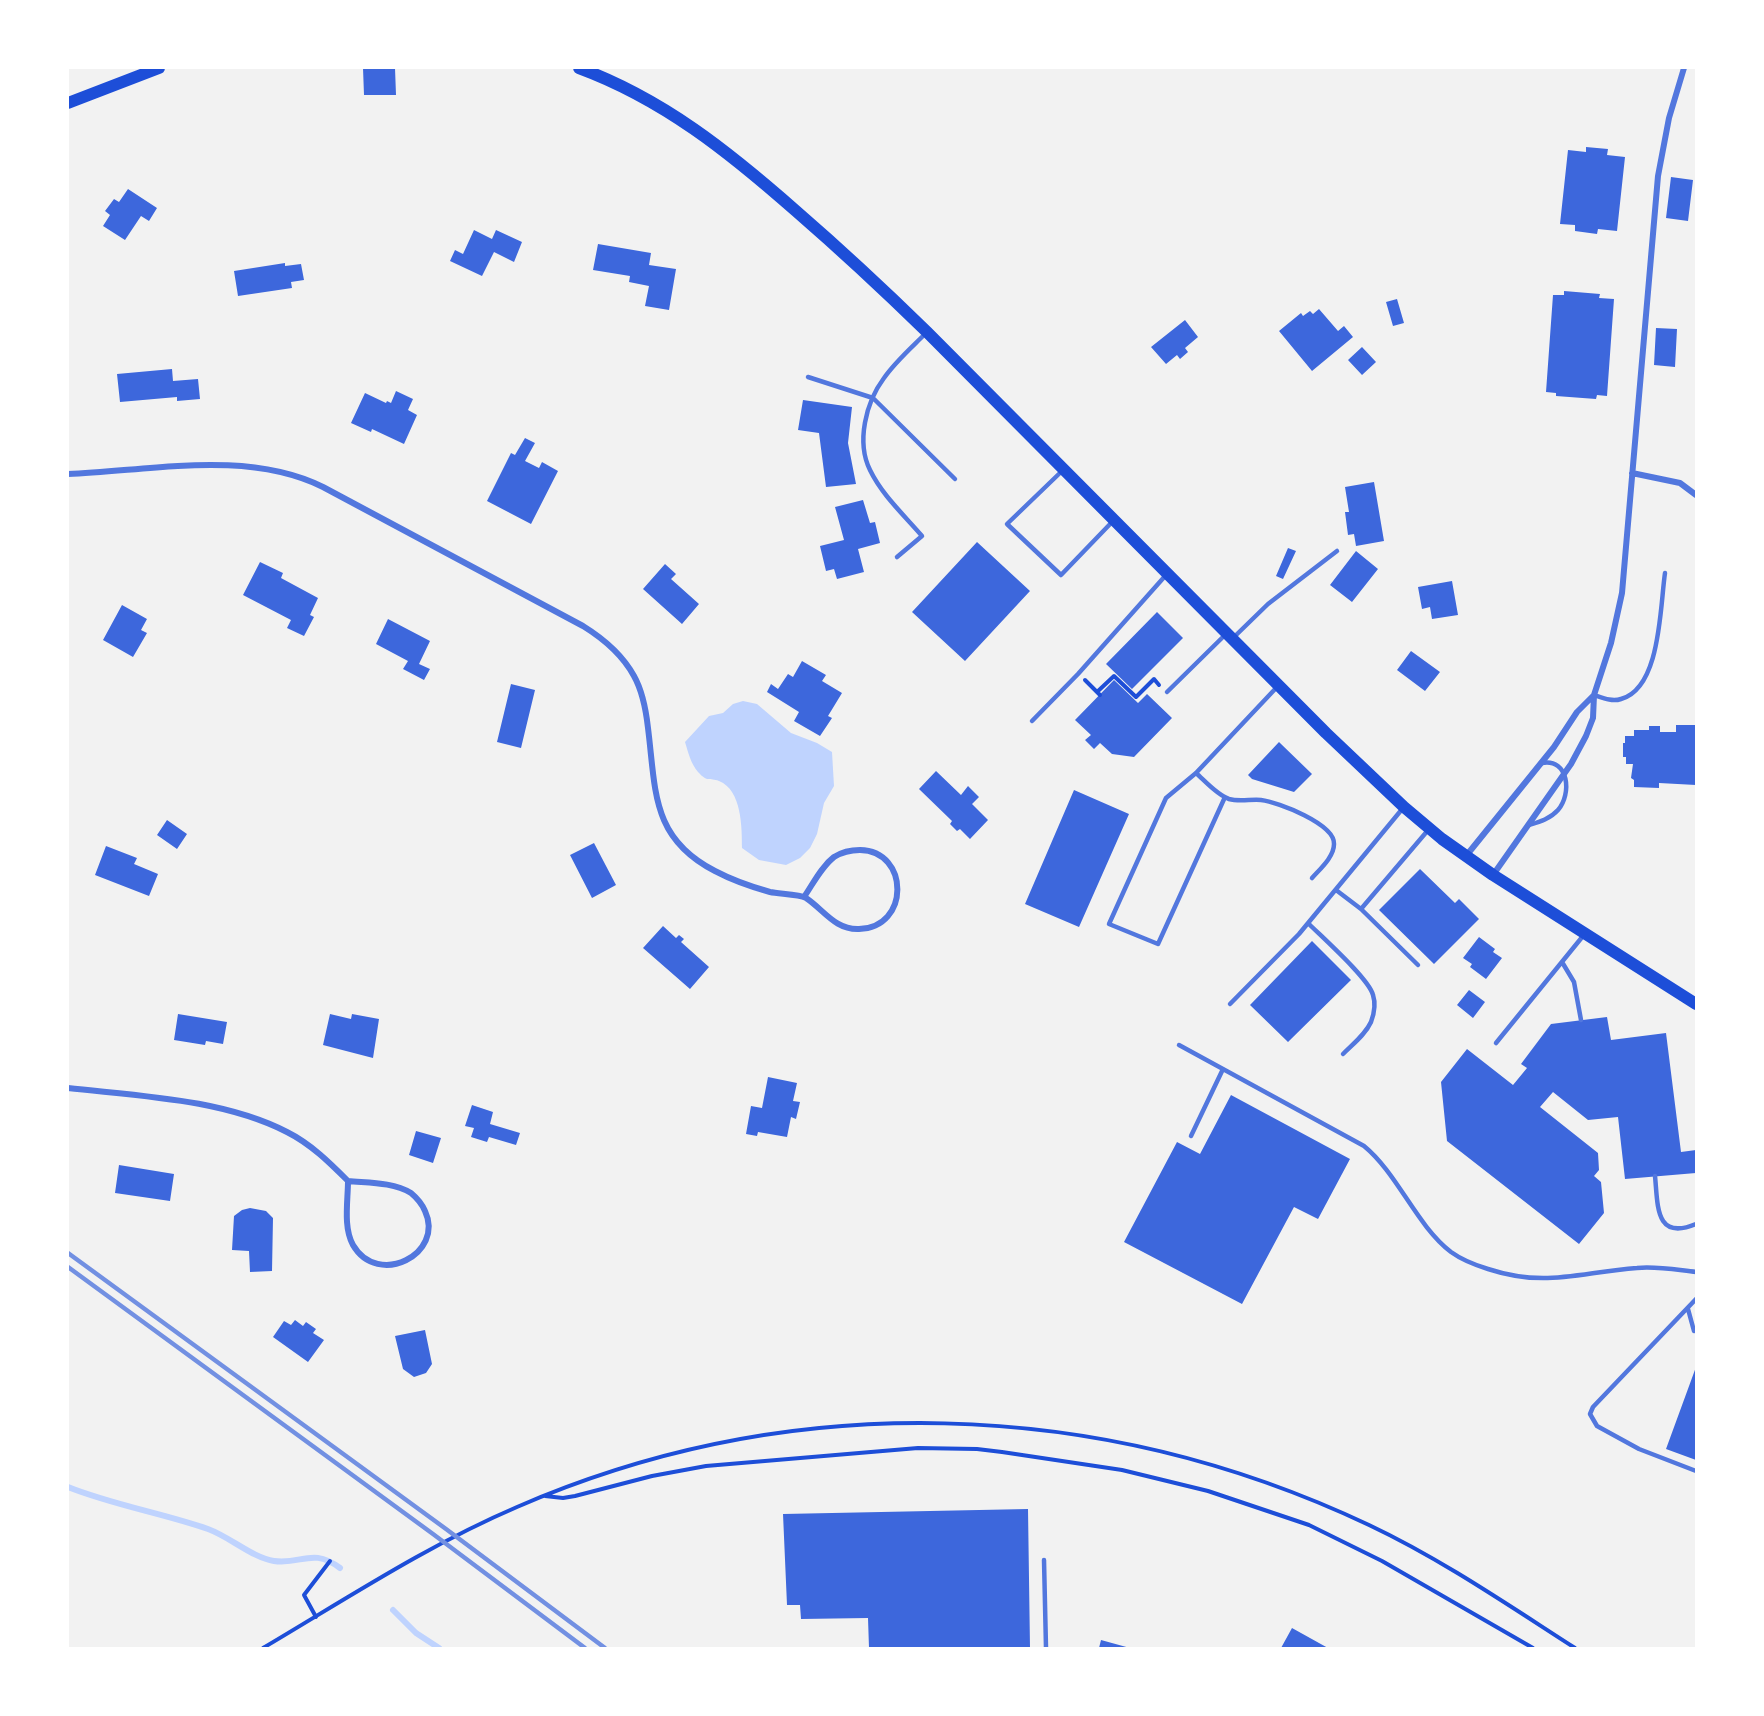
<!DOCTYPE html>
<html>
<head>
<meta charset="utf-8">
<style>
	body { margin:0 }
	#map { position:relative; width:1764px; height:1716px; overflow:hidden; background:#f2f2f2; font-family:"Public Sans",sans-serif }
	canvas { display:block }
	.frame { position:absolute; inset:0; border:69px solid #fff; pointer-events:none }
</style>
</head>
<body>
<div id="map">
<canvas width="1764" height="1716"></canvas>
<div class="frame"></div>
</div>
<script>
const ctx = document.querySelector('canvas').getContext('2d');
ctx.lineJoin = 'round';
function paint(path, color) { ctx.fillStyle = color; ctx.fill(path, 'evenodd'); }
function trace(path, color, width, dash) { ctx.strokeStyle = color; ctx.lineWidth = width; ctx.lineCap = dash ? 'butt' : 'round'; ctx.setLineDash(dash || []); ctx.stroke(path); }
const water = new Path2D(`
	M743,701L757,704L791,733L817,743L832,752L834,786L824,803L817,834L810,848L800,858L786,865L759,860L742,848C742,828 742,790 719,781C709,777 708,783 698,772C691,764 688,752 685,742L709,716L723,713L733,704Z`);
const stream = new Path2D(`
	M68,1487C113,1505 162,1513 208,1529C230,1537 253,1558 274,1561C302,1565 312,1547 340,1568
	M393,1610L416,1633L439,1648`);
const building = new Path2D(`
	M363,68H395L396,95H364Z
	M1586,147L1608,149L1607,155L1625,157L1617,231L1598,229L1597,234L1575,231V225L1560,224L1568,150L1586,152Z
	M1671,177L1693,180L1688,221L1666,218Z
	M128,189L157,208L149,221L141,216L125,240L103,226L110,215L105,211L114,199L119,202Z
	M474,230L492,239L496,230L522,242L514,262L494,252L482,276L450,261L455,250L463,254Z
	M598,244L651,253L649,265L676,269L669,310L645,306L649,286L629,282L630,276L593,270Z
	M285,263V266L301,264L304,280L291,282L292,288L238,296L234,271Z
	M1564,291L1600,294L1599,298L1614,299L1607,396L1597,395L1596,399L1556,396V393L1546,392L1553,295H1564Z
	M1397,299L1404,323L1393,326L1386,302Z
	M1319,309L1338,331L1344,326L1353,337L1312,371L1279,331L1301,313L1303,316L1310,311L1313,314Z
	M1185,320L1198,337L1185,348L1188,352L1180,359L1177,355L1166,364L1151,347Z
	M1656,328L1677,329L1675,367L1654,365Z
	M1362,347L1376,362L1362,375L1348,360Z
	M172,369L173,381L198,379L200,399L177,401V397L120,402L117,374Z
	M396,391L413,399L408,410L417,415L404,444L372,429L371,432L351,423L365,393L386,403L387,401L391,403Z
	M803,400L852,407L848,443L856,484L826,487L819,433L798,430Z
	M525,438L535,443L525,461L539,468L542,462L558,471L531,524L487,501L511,453L515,455Z
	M1374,482L1384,541L1356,546L1354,534L1348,535L1345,512H1349L1345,487Z
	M863,500L870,523L875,522L880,543L858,549L864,572L837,579L834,569L826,571L820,546L844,540L835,507Z
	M977,542L1030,591L965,661L912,612Z
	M1288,548L1296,551L1283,579L1276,576Z
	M1356,551L1378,569L1352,602L1330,585Z
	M260,562L283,573L281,578L318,598L310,615L314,617L304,636L287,628L291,620L243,595Z
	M665,564L676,574L671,579L699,604L682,624L643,589Z
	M1452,581L1458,615L1432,619L1430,607L1422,609L1418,587Z
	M122,605L147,619L141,630L147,633L133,657L103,640Z
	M1157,612L1183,638L1132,689L1106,664Z
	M388,619L430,641L419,664L430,669L424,680L403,669L408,661L376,644Z
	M1411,651L1440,672L1425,691L1397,670Z
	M802,661L826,675L822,681L842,693L828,716L832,718L820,736L794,721L799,712L767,692L771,684L778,689L788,674L793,677Z
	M1114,680L1138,703L1147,694L1172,718L1134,757L1112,754L1100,743L1094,749L1085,740L1091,735L1075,720Z
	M511,684L535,690L521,748L497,742Z
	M1676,725H1696V785L1659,783V788L1634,787V780L1631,778L1633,764H1626V757H1623V743H1625V736H1634V730H1649V726H1660V732H1676Z
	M1279,742L1312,774L1294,792L1252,779L1248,775Z
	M936,771L961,795L968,786L979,797L972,804L988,820L970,839L960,829L957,831L950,824L952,821L919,789Z
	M1074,790L1129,814L1079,927L1025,904Z
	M167,820L187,834L177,849L157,835Z
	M594,843L616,885L592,898L570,855Z
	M106,846L137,858L134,864L158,874L149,896L95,875Z
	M1420,869L1455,903L1459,899L1479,919L1434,964L1379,910Z
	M663,926L676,938L679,935L684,939L681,942L709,967L690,989L643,948Z
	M1479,937L1495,949L1493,952L1502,958L1486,979L1470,967L1472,964L1463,958Z
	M1312,941L1351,980L1288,1042L1250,1005Z
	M1469,990L1485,1002L1473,1018L1457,1005Z
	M178,1014L227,1022L223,1044L206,1041L205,1045L174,1040Z
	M330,1014L351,1019L352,1014L379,1019L373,1058L323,1045Z
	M1607,1017L1611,1040L1666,1033L1681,1152L1696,1150V1173L1625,1179L1618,1117L1588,1120L1553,1092L1540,1107L1598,1153L1599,1170L1594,1176L1601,1182L1604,1213L1579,1244L1447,1141L1441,1082L1467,1049L1513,1085L1527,1068L1521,1064L1551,1024Z
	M768,1077L797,1083L793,1101L800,1102L796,1119L791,1117L787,1137L758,1132L757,1136L746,1134L751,1106L762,1108Z
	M1231,1095L1350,1159L1318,1219L1294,1207L1242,1304L1124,1242L1177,1142L1200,1154Z
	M472,1105L493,1112L490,1124L520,1133L516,1145L489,1137L487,1142L471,1137L474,1128L465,1126Z
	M416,1131L441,1138L433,1163L409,1155Z
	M119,1165L174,1174L170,1201L115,1193Z
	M250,1208L266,1211L273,1218L272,1271L250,1272L249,1251L232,1250L234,1216L242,1210Z
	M295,1320L303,1326L306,1322L316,1329L313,1333L324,1340L308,1362L273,1337L284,1321L291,1325Z
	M425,1330L432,1364L426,1373L414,1377L403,1369L395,1336Z
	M1696,1367V1460L1666,1449Z
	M1028,1509L1030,1648H869L868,1618L801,1619L800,1605H787L783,1514Z
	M1292,1628L1328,1648H1281Z
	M1101,1640L1130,1648H1099Z`);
const path = new Path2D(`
	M1085,680L1100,695
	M1097,692L1114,676L1136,697L1154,679L1159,685
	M545,1496L563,1498L575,1496L652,1476L706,1466L918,1448L977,1449L1002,1452L1122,1470L1208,1491L1309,1525L1382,1561L1533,1648
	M316,1617L304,1595L330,1561
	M263,1648C346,1599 428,1545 517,1507C792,1388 1098,1397 1369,1525C1441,1559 1508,1605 1575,1648`);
const service = new Path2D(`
	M808,377L873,398L955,479
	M1062,471L1007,524L1061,575L1113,521
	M897,557L922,536C904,515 882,495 870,470C856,442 866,402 884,378C895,362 911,348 925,334
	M1232,639L1268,604L1337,551
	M1167,692L1227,633
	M1594,695C1603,698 1612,702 1621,699C1661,688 1660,606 1665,573
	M1032,721L1078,674L1166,575
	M1196,773C1205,781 1217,795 1229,799C1239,802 1251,799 1261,800C1278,802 1335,824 1334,844C1334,857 1320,869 1312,878
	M1225,797L1158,944L1109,924L1166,798L1196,773L1277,687
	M1529,825C1539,822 1550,819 1558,810C1572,794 1569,758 1542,763
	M1336,890L1361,909L1418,965
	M1361,909L1429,829
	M1309,924C1323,938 1369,979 1373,995C1376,1004 1374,1014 1371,1022C1365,1035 1353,1044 1343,1054
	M1562,962L1574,982L1581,1020
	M1230,1004L1299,934L1403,808
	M1496,1043L1583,936
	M1179,1045L1364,1146C1398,1174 1416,1225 1451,1252C1462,1260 1475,1265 1488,1269C1546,1288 1580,1272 1637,1268C1657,1266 1677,1270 1696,1272
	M1191,1136L1223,1069
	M1655,1176C1658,1206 1655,1241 1696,1224
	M1696,1299L1593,1407L1590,1414L1597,1426L1639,1449L1696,1471
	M1688,1309L1694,1331
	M1044,1560L1046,1648`);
const minor = new Path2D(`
	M1632,473L1680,483L1696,495
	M68,474C150,471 246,449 323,487L583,626C604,639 622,654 634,676C643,692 646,710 648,728C656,791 651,838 715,871C732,880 752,887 770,892C779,894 799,894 806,898C824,910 835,930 859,929C910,928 910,851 860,850C851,850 842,852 834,857C821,867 813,884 804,897
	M1466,856L1554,747L1577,712L1594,695
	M1493,875L1571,764L1586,736L1593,718L1594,695L1611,643L1622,593L1658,176L1669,118L1684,68
	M68,1088C139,1096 223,1099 287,1132C311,1144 330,1163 348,1181
	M348,1181C368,1183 393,1182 411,1193C417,1198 422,1204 425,1211C445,1254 378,1288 353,1245C343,1227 348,1201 348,1181Z`);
const secondary = new Path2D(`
	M579,68C663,99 729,152 796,211C841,250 884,290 927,332L1326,733L1404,807L1442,839L1493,875L1696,1004
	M68,103L159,68`);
const rail = new Path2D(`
	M68,1253L446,1529L605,1648
	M68,1267L433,1534L585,1648`);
paint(water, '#bfd3fe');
trace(stream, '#bfd3fe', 6);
paint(building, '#3d67dc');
trace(path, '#1d4ed8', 4);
trace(service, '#5277de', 4.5);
trace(minor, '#5277de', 6);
trace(secondary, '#1d4ed8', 12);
trace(rail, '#7290e2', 4.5);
</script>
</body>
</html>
